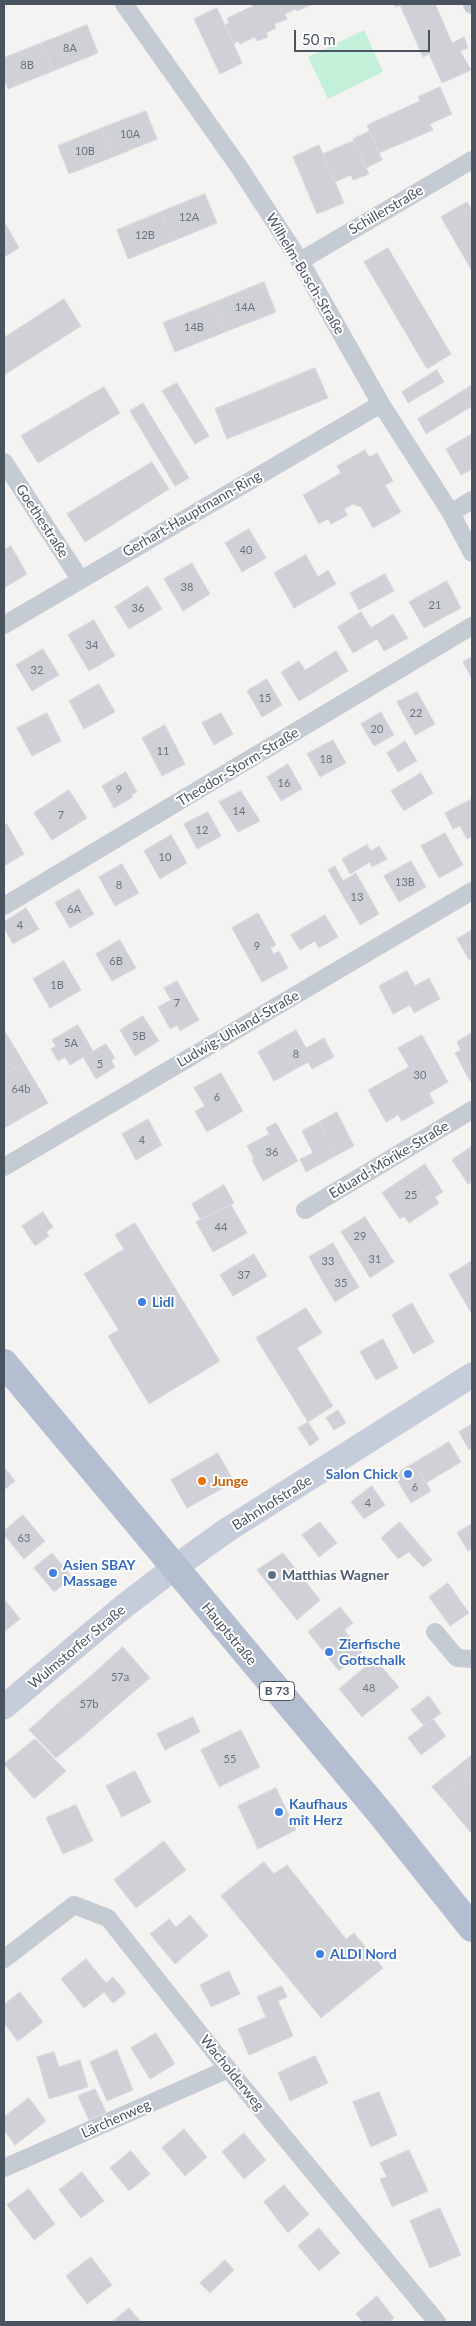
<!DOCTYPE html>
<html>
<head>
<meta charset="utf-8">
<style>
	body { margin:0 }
	#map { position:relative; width:476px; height:2326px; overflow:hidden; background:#f4f3f2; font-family:Lato,sans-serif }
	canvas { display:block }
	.frame { position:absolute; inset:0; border:5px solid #4a5360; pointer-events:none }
	.scale { position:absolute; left:294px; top:30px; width:136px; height:22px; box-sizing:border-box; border:2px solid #4a5360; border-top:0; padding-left:6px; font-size:15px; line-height:18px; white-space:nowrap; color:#4a5360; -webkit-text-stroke:4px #fff; paint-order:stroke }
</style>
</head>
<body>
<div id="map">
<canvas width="476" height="2326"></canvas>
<div class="frame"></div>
<div class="scale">50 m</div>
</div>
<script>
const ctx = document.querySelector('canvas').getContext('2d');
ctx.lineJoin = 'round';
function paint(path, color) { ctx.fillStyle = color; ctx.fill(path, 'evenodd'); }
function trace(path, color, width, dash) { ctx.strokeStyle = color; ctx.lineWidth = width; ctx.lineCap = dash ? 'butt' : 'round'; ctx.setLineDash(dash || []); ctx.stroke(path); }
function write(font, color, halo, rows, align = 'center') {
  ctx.font = font + ' Lato,sans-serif'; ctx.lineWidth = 4; ctx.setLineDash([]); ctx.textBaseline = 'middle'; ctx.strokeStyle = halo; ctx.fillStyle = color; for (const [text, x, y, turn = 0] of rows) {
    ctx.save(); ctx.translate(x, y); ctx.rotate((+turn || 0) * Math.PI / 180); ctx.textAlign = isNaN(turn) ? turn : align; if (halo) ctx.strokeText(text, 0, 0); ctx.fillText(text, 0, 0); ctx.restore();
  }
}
const green = new Path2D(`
	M364,30L383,72L328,99L308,57Z`);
const building = new Path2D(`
	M252,4H313L297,11L296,9L285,14L287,19L274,24L276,28L266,33L268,37L257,41L255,37L240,44L238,41L234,44L225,25L229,23L227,18L253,6Z
	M395,4H435L452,43L464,37L468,48L460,51L471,70L442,83L429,54L423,57L400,5L396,7Z
	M217,8L242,63L220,74L194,19Z
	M87,25L98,53L53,71L42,43Z
	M42,43L53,71L8,89L4,79V58Z
	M440,87L452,114L430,124L433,130L379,153L367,125L420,101L418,97Z
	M146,111L157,139L113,157L102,128Z
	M102,128L113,157L69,174L58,146Z
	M370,131L382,160L366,168L353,139Z
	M354,141L369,174L353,180L351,175L335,182L323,154Z
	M319,145L344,203L317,214L293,157Z
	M205,194L217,223L173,241L161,212Z
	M467,202L472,210V271L441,217Z
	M161,212L173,241L128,259L117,230Z
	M5,223L19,248L4,257V224Z
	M388,248L451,354L427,369L364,262Z
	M264,282L276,312L225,332L213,303Z
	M64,299L81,326L4,375V338Z
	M213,303L225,332L175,352L163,323Z
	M315,368L328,398L227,439L215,409Z
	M437,370L444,382L408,403L402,392Z
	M177,383L209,436L195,444L162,391Z
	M472,385V406L426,434L418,419Z
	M104,387L120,413L38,463L21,436Z
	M143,403L189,478L175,486L130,411Z
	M472,434V469L461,475L446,449Z
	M365,450L369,457L377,453L393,481L385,485L401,512L373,528L361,507L353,504L344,509L348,515L331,524L328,519L319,524L303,495L341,473L337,466Z
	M152,462L169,489L85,542L67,514Z
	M249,529L266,558L242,572L225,543Z
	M11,546L27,574L4,588V550Z
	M306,555L318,577L328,570L336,584L294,608L274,573Z
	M192,563L210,594L183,611L164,579Z
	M385,574L394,591L359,610L350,593Z
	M447,581L461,608L424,628L409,602Z
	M148,586L162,609L129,629L115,607Z
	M361,612L371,628L393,614L408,638L384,651L377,639L353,653L338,627Z
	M94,620L115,656L89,671L68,635Z
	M43,649L59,675L32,691L16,665Z
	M336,651L348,671L299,701L281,672L299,661L305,670Z
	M472,657V679L463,662Z
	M267,679L282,705L262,717L247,691Z
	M99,684L115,712L84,729L69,701Z
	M417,692L435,724L415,735L397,702Z
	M381,712L394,735L374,746L361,724Z
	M47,713L61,741L32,756L17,728Z
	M221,713L233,734L214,745L202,723Z
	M165,725L185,764L162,776L142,738Z
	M333,740L346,763L320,777L307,754Z
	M405,741L417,761L398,772L387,753Z
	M288,764L302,789L281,801L267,777Z
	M126,772L137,792L131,795L133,797L114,808L102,786Z
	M421,773L433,793L404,811L391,791Z
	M69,790L87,818L52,840L34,813Z
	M241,791L260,821L238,832L219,802Z
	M472,799V836L467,839L460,826L453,829L445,813Z
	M208,812L221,836L197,849L184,824Z
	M7,824L24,854L4,866V826Z
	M445,833L463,865L439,878L421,846Z
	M171,835L187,863L160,879L144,851Z
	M367,845L371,851L379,846L387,859L372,867L370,862L350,874L342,859Z
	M411,861L426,887L399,902L384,876Z
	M122,864L139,893L115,906L99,877Z
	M335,866L343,881L356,873L379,914L360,925L328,870Z
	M79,889L94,914L70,928L55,903Z
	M26,908L39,929L13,944L4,928V922Z
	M258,913L276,945L270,948L274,954L279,951L288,968L262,982L232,928Z
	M325,915L338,937L319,948L315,941L300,950L291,935Z
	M472,930V958L469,960L457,939Z
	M120,940L136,968L112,981L96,954Z
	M64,961L81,990L50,1008L33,979Z
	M407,971L415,986L429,978L440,999L414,1013L410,1005L393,1014L379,986Z
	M177,981L199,1020L180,1031L177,1025L170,1029L158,1007L171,1000L164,988Z
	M143,1016L159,1041L135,1056L120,1030Z
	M78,1025L93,1051L70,1065L65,1057L58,1061L51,1049L56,1046L52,1040Z
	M4,1030L24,1063L4,1074Z
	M296,1030L306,1048L324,1038L334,1057L312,1069L308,1062L274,1081L258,1052Z
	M472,1033V1080L470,1081L455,1053L461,1050L457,1042Z
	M422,1035L448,1082L429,1093L434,1103L402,1121L398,1115L386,1122L368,1090L409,1067L398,1048Z
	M106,1044L115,1058L111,1060L115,1067L96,1079L83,1057Z
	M24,1063L48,1103L4,1128V1074Z
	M221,1073L243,1111L207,1132L195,1111L205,1106L194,1088Z
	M337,1112L354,1146L335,1156L319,1122Z
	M148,1119L162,1145L136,1160L122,1134Z
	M319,1122L335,1156L306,1172L300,1159L313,1153L302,1131Z
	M276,1123L298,1161L263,1181L252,1160L254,1159L247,1146L269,1134L266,1128Z
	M472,1146V1182L468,1184L452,1160Z
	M425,1164L443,1192L435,1197L439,1203L409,1223L404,1216L400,1219L382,1193Z
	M224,1185L234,1203L200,1219L192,1204Z
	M231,1205L247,1233L213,1252L196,1222Z
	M43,1212L53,1227L46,1232L49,1236L35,1246L22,1226Z
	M365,1217L380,1240L356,1255L341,1232Z
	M135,1223L220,1361L149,1404L108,1336L119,1330L84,1274L124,1249L115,1235Z
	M380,1240L394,1262L370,1278L356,1255Z
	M333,1243L346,1266L322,1280L309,1257Z
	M254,1254L267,1276L233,1296L220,1275Z
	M472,1261V1314L449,1275Z
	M346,1266L359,1287L335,1302L322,1280Z
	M412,1303L434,1342L413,1354L392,1315Z
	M306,1308L322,1333L297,1348L333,1406L308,1422L256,1338Z
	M383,1339L398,1368L376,1380L360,1352Z
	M338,1410L346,1423L334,1430L326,1418Z
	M308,1422L319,1439L310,1446L298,1428Z
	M472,1424V1448L469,1450L459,1432Z
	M449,1442L461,1462L426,1483L414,1463Z
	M218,1453L234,1482L187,1508L171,1480Z
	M414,1463L431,1491L411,1503L394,1475Z
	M4,1467L15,1481L4,1490Z
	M372,1486L385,1505L364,1519L351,1502Z
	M23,1515L45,1541L24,1559L4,1535V1531Z
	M320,1522L337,1543L319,1557L302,1535Z
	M400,1522L432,1560L423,1567L409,1552L398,1559L381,1538Z
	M472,1524V1548L468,1551L457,1533Z
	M52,1553L72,1577L54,1592L34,1568Z
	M283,1553L320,1600L297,1620L257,1570Z
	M448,1583L469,1613L450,1626L429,1597Z
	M4,1599L20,1619L4,1632Z
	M340,1607L353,1623L344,1630L362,1652L339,1671L308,1632Z
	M123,1647L150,1678L116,1707L90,1677Z
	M375,1659L399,1687L362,1717L339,1689Z
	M90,1677L116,1707L88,1732L61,1701Z
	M429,1696L441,1713L424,1726L411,1710Z
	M61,1701L88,1732L56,1758L29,1730Z
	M193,1717L200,1732L165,1750L157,1734Z
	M433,1719L446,1736L421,1755L408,1738Z
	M241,1730L260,1767L219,1787L201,1750Z
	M35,1739L66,1771L34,1799L4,1764Z
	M472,1755V1775L442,1798L432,1787Z
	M135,1771L151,1802L122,1817L106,1786Z
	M472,1775V1834L442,1798Z
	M276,1788L296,1830L258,1849L238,1806Z
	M76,1805L93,1841L63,1854L46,1818Z
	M164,1841L186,1870L136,1908L114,1880Z
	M264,1862L274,1874L287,1865L346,1939L354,1933L383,1968L321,2018L221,1896Z
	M190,1915L208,1936L175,1964L150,1934L169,1919L176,1927Z
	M86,1959L106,1983L113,1977L126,1993L113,2003L104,1992L84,2008L61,1979Z
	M229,1971L240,1994L211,2007L200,1985Z
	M282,1986L287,1997L278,2001L293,2036L249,2055L238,2029L266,2017L257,1997Z
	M20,1992L43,2022L18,2041L4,2023V2005Z
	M156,2033L175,2064L150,2079L131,2048Z
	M117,2050L133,2090L107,2101L90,2062Z
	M54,2052L59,2067L80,2060L88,2087L49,2099L37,2057Z
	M315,2056L328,2083L290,2101L278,2073Z
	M95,2089L106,2112L89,2120L78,2096Z
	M379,2092L397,2135L371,2147L353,2102Z
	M29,2098L46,2121L15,2145L4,2130V2117Z
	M184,2129L207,2157L185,2176L162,2148Z
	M244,2133L266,2160L244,2179L222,2152Z
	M409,2150L428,2191L392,2207L380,2179L387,2177L380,2163Z
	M131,2151L150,2174L129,2191L110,2168Z
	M82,2172L104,2201L81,2218L59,2190Z
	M284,2185L309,2214L288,2233L264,2202Z
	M29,2189L55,2224L34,2240L7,2205Z
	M440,2208L461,2255L430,2268L410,2221Z
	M319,2228L340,2253L319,2271L298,2246Z
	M91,2257L112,2285L87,2304L66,2276Z
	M225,2260L234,2270L210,2293L200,2283Z
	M377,2296L394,2318L389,2322H363L356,2314Z
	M129,2308L141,2322H112Z`);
const street = new Path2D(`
	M124,4L239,167L300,261L381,404L451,513L472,553
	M472,4V5
	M300,261L472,160
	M4,462L80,579
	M451,513L472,500
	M4,625L381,404
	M4,906L472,626
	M4,1167L472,891
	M305,1210L472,1110
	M435,1632L457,1658L472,1659
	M4,1959L74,1905L108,1918L228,2069L437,2322
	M4,2168L228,2069`);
const secondary = new Path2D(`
	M4,1707L123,1607L174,1568L227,1530L472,1375`);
const primary = new Path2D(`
	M4,1363L381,1814L472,1928`);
const markers = [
	[142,1302,5,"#3f7fe0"],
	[408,1474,5,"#3f7fe0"],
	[202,1481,5,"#e8710a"],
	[53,1573,5,"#3f7fe0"],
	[272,1575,5,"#5c6f8a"],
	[329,1652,5,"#3f7fe0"],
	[279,1812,5,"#3f7fe0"],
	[320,1954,5,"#3f7fe0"]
];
const numberNames = [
	["8A",70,48],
	["8B",27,65],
	["10A",130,134],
	["10B",85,151],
	["12A",189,217],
	["12B",145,235],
	["14A",245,307],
	["14B",194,327],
	["40",246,550],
	["38",187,587],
	["21",435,605],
	["36",138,608],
	["34",92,645],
	["32",37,670],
	["15",265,698],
	["22",416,713],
	["20",377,729],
	["11",163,751],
	["18",326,759],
	["16",284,783],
	["9",119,789],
	["14",239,811],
	["7",61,815],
	["12",202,830],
	["10",165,857],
	["13B",405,882],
	["8",119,885],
	["13",357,897],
	["6A",74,909],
	["4",20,925],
	["9",257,946],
	["6B",116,961],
	["1B",57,985],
	["7",177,1003],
	["5B",139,1036],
	["5A",71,1043],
	["8",296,1054],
	["5",100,1064],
	["30",420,1075],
	["64b",21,1089],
	["6",217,1097],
	["4",142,1140],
	["36",272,1152],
	["25",411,1195],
	["44",221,1227],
	["29",360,1236],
	["31",375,1259],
	["33",328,1261],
	["37",244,1275],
	["35",341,1283],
	["6",415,1487],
	["4",368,1503],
	["63",24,1538],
	["57a",120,1677],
	["48",369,1688],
	["57b",89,1704],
	["55",230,1759]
];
const shields = [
	[277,1691,35]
];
const shieldNames = [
	["B 73",277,1691]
];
const streetNames = [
	["Schillerstraße",386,210,-30],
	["Wilhelm-Busch-Straße",305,274,59],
	["Gerhart-Hauptmann-Ring",192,514,-30],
	["Goethestraße",42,521,57],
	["Theodor-Storm-Straße",238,767,-31],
	["Ludwig-Uhland-Straße",238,1029,-30],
	["Eduard-Mörike-Straße",389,1160,-31],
	["Bahnhofstraße",272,1503,-32],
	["Hauptstraße",229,1634,50],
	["Wulmstorfer Straße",77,1647,-40],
	["Wacholderweg",232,2073,51],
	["Lärchenweg",116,2119,-24]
];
const shopNames = [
	["Lidl",152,1302],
	["Salon Chick",398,1474,"right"],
	["Asien SBAY",63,1565],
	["Massage",63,1581],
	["Zierfische",339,1644],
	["Gottschalk",339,1660],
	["Kaufhaus",289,1804],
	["mit Herz",289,1820],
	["ALDI Nord",330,1954]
];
const foodNames = [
	["Junge",212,1481]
];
const serviceNames = [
	["Matthias Wagner",282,1575]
];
paint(green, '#c3f0d9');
paint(building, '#cfd1d6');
trace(building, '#d7d8dd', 1);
trace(street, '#c4cbd3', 18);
trace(secondary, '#c6cdda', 25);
trace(primary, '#b3bed0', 28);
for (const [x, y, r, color] of markers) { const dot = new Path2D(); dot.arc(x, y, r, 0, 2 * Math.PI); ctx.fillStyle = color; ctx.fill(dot); trace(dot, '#fff', 2); }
write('11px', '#6b727e', null, numberNames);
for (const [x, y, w] of shields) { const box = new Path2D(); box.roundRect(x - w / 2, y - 9.5, w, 19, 4); ctx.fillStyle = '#fff'; ctx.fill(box); trace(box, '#4a5360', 1); }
write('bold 12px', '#4a5360', null, shieldNames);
write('14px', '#4a5360', '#fff', streetNames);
write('bold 14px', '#366cbe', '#fff', shopNames, 'left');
write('bold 14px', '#c56008', '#fff', foodNames, 'left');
write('bold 14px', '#4e5e75', '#fff', serviceNames, 'left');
</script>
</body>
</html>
